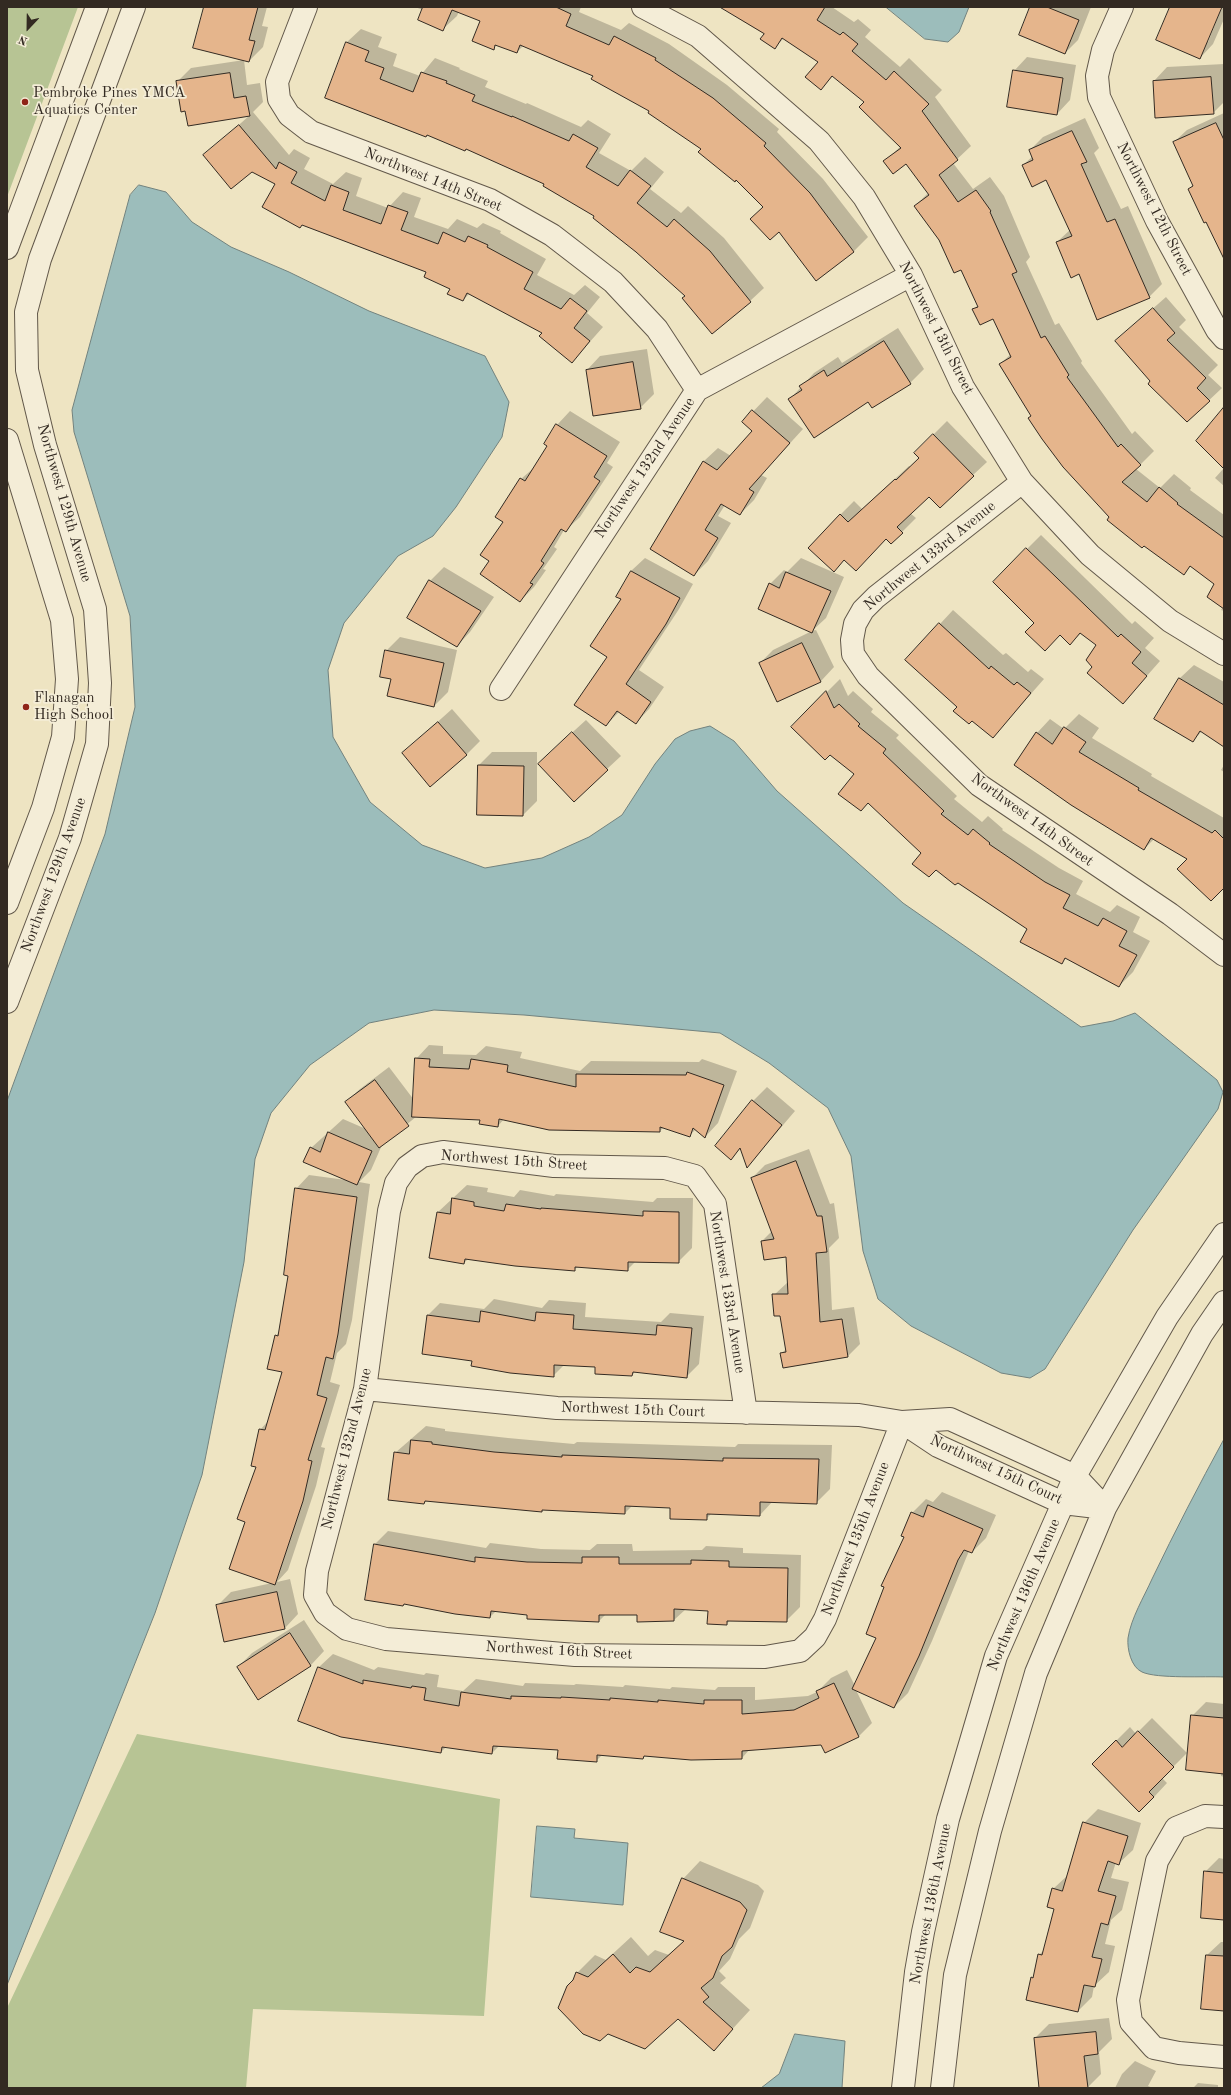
<!DOCTYPE html>
<html>
<head>
<meta charset="utf-8">
<style>
	body { margin:0 }
	#map { position:relative; width:1231px; height:2095px; overflow:hidden; background:#eee4c2; font-family:"Old Standard TT",serif }
	canvas { display:block }
	.frame { position:absolute; inset:0; border:8px solid #332a22; pointer-events:none }
	.north { position:absolute; left:8px; top:8px; width:40px; height:40px; -webkit-text-stroke:3px #f4edd7; paint-order:stroke; rotate:202deg; font-size:11px; font-weight:700; line-height:16px; text-align:center; color:#332a22 }
	.north::after { content:''; display:block; margin:auto; width:14px; height:18px; background:#332a22; clip-path:polygon(50% 0,100% 100%,50% 72%,0 100%) }
</style>
</head>
<body>
<div id="map">
<canvas width="1231" height="2095"></canvas>
<div class="frame"></div>
<div class="north">N</div>
</div>
<script>
const ctx = document.querySelector('canvas').getContext('2d');
ctx.lineJoin = 'round';
function paint(path, color) { ctx.fillStyle = color; ctx.fill(path, 'evenodd'); }
function trace(path, color, width, dash) { ctx.strokeStyle = color; ctx.lineWidth = width; ctx.lineCap = dash ? 'butt' : 'round'; ctx.setLineDash(dash || []); ctx.stroke(path); }
function write(font, color, halo, rows, align = 'center') {
  ctx.font = font + ' "Old Standard TT",serif'; ctx.lineWidth = 3.5; ctx.setLineDash([]); ctx.textBaseline = 'middle'; ctx.strokeStyle = halo; ctx.fillStyle = color; for (const [text, x, y, turn = 0] of rows) {
    ctx.save(); ctx.translate(x, y); ctx.rotate((+turn || 0) * Math.PI / 180); ctx.textAlign = isNaN(turn) ? turn : align; if (halo) ctx.strokeText(text, 0, 0); ctx.fillText(text, 0, 0); ctx.restore();
  }
}
const green = new Path2D(`
	M7,7H78L7,197Z
	M137,1734L500,1799L484,2016L253,2009L246,2088H7V2008Z`);
const water = new Path2D(`
	M886,7H969L959,32L948,42L925,39Z
	M139,185L166,192L192,222L231,247L289,272L369,311L485,356L509,402L502,437L456,507L433,536L398,556L344,623L328,670L333,737L370,802L422,845L485,868L542,858L589,837L622,815L655,764L675,739L690,731L710,726L734,741L777,791L903,903L1081,1027L1113,1021L1135,1013L1217,1080L1223,1092L1218,1109L1133,1230L1045,1369L1030,1378L1001,1373L911,1326L878,1299L863,1251L851,1156L828,1108L769,1063L720,1033L524,1015L434,1010L369,1023L310,1065L271,1113L255,1159L244,1262L202,1475L155,1613L7,1985V1101L105,834L135,707L130,616L74,432L72,410L130,195Z
	M1224,1439V1677C1206,1676 1157,1679 1142,1672C1131,1667 1127,1649 1128,1638C1131,1618 1144,1597 1152,1579C1175,1531 1199,1485 1224,1439Z
	M537,1826L575,1829L574,1838L628,1843L623,1905L531,1897Z
	M795,2034L845,2041L842,2088H761L779,2074Z`);
const shadow = new Path2D(`
	M205,7H270H267L262,26L268,27L263,47L249,61Z
	M415,7H581L579,12L621,30L629,23L669,44L727,85L779,129L777,132L823,179L868,237L854,251L817,280L764,207L737,179L702,149L651,110L594,75L524,45L517,52L497,45L493,48L481,20L459,11L457,16L443,29L423,10Z
	M722,7H832L854,22L858,19L871,30L865,37L900,67L909,58L942,90L935,97L971,146L953,163L973,189L990,177L1004,196L1030,257L1026,262L1055,325L1059,323L1082,361L1081,363L1132,434L1135,431L1154,451L1136,469L1160,488L1174,474L1191,488L1190,490L1224,515V611L1221,610L1223,607L1216,583L1191,566L1183,574L1111,517L1032,416L1000,364L1011,354L994,317L974,309L978,305L962,269L915,206L928,193L906,163L885,161L901,146L865,102L833,76L821,89L819,62L784,38L775,47L765,34Z
	M1031,7H1091L1078,40L1065,53Z
	M1171,7H1221L1206,42H1208L1222,7H1224V19L1213,44L1200,58Z
	M361,29L382,37L378,47L397,54L393,66L420,76L435,58L460,68L459,69L488,81L485,87L526,104L527,103L581,127L588,120L611,134L599,153L631,171L645,157L664,172L650,189L681,213L688,206L724,238L764,288L750,301L687,295L596,216L545,184L467,148L465,150L428,134L426,136L326,98L347,42Z
	M1027,57L1076,65L1070,100L1057,114L1014,71Z
	M244,60L247,85L260,83L263,102L253,112L289,155L294,149L310,158L304,169L333,184L346,172L362,178L356,196L388,208L403,192L421,198L414,217L448,229L457,219L477,228L483,223L501,231L500,233L546,259L537,275L574,295L585,285L600,297L587,313L603,327L572,362L543,333L470,293L463,300L451,288L427,271L252,171L204,156L250,115L186,110L177,82L191,68Z
	M1224,64V102L1213,113L1154,81L1167,67Z
	M1224,113V256L1189,189L1194,184L1174,142L1187,130Z
	M1085,118L1099,148L1094,153L1121,209L1128,206L1162,284L1149,297L1079,273L1057,242L1071,229L1047,179L1023,165L1033,156L1030,150L1043,137Z
	M1166,297L1186,320L1179,327L1218,365L1208,375L1222,388L1187,421L1116,341Z
	M898,328L924,369L910,383L868,401L789,400L814,373L838,357L842,363Z
	M647,349L654,394L640,408L587,370L600,356Z
	M767,397L803,429L761,475L767,478L754,500L740,514L725,505L718,516L731,523L708,561L694,575L651,549L704,461L718,448L731,456L753,431L743,422Z
	M570,411L620,442L607,463L613,467L580,517L566,530H564L554,547L557,549L543,569L546,570L534,587L520,601L490,561L504,522L497,517L521,479L536,466L549,445L557,425Z
	M947,421L987,462L973,475L929,496L910,513L916,518L891,543L886,538L845,559L833,571L840,515L854,501L862,509L909,466L911,467L920,458L915,453Z
	M1224,468V486L1215,478Z
	M1041,535L1132,624L1135,621L1154,638L1145,648L1160,661L1123,703L1094,667L1098,645L1082,632L1070,644L1060,634L1036,623L994,582Z
	M645,558L693,584L679,609L639,670L664,687L649,709L636,723L619,712L606,725L609,657L622,599L631,571Z
	M801,558L844,577L826,618L812,631L816,630L834,667L821,681L778,701L760,663L773,650L812,631L770,584L784,570L787,572Z
	M444,567L494,597L470,632L457,646L430,581Z
	M953,610L1003,655L1006,653L1028,672L1031,669L1044,679L993,737L958,707L940,624Z
	M400,637L457,650L448,692L434,706L392,678L386,651Z
	M1194,665L1224,682V746L1202,731L1193,741L1156,719L1180,678Z
	M840,679L848,696L853,691L873,709L871,712L899,735L896,738L957,796L954,799L982,822L988,816L1003,829L1002,830L1059,868L1083,881L1076,894L1110,912L1117,905L1140,917L1133,932L1150,941L1133,972L1119,986L1067,957L1062,963L1028,929L958,882L922,853L856,774L792,727Z
	M452,709L480,741L466,755L403,753Z
	M1079,714L1099,728L1092,738L1152,774L1151,776L1224,818V887L1189,859L1154,839L1144,849L1037,733L1050,719L1064,729Z
	M586,720L621,756L607,769L553,750Z
	M492,752H537V801L523,815L479,765Z
	M1224,765V772L1221,770Z
	M429,1045L443,1046V1054L476,1055L486,1046L522,1052L520,1058L580,1071L591,1061L699,1062L702,1059L737,1071L718,1123L705,1137L696,1129L689,1136L664,1127L660,1131L504,1119L498,1126L481,1119L417,1116L382,1145L371,1170L359,1182L370,1184L352,1320L346,1344L337,1353L330,1382L340,1385L321,1447L325,1448L316,1486L288,1570L277,1582L290,1579L298,1614L285,1628L217,1606L231,1592L272,1583L247,1521L257,1467L260,1430L269,1420L284,1372L276,1336L280,1331L289,1275L296,1189L309,1175L346,1180L311,1148L343,1119L366,1129L346,1102L360,1089L389,1067L414,1100L416,1059Z
	M767,1087L795,1111L748,1166L741,1148L731,1158L753,1101Z
	M809,1149L830,1204L834,1203L839,1238L829,1248L832,1310L854,1307L860,1344L847,1357L781,1354L787,1348L781,1315L774,1295L788,1282L787,1256L762,1241L772,1231L752,1178L765,1165Z
	M467,1185L488,1188L487,1192L514,1197L520,1190L554,1196L556,1194L653,1202L657,1198H693L692,1248L678,1262L636,1261L627,1270L579,1266L574,1270L469,1258L464,1263L438,1212Z
	M494,1299L542,1308L549,1300L586,1303L585,1317L661,1322L670,1313L704,1316L699,1364L686,1377L636,1371L632,1375L596,1366L565,1364L553,1376L473,1360L428,1315L440,1303L484,1309Z
	M426,1426L445,1429V1431L508,1438L574,1444L577,1442L735,1447L738,1444L832,1445L830,1489L816,1503L773,1501L760,1515L712,1513L706,1519L671,1507L633,1505L625,1513L544,1509L542,1511L427,1501L424,1503L395,1453Z
	M942,1492L996,1515L986,1538L972,1552L969,1551L932,1641L908,1693L894,1707L856,1690L872,1723L859,1736L822,1744L750,1749L742,1758L646,1755L643,1758L603,1754L596,1761L559,1749L499,1746L492,1753L446,1747L441,1752L319,1667L333,1654L374,1670L378,1667L424,1675L426,1673L439,1675L437,1687L463,1691L476,1679L523,1686L525,1683L574,1685L576,1684L623,1687L625,1685L670,1689L672,1687L715,1690L718,1687H755V1700L808,1696L817,1692L831,1678L847,1670L855,1686L877,1637L912,1513L926,1499L933,1502Z
	M388,1531L486,1548L490,1543L541,1549L590,1550L597,1544H632L633,1551L702,1550L706,1546L743,1548V1553L801,1555L800,1607L786,1621L730,1620L727,1624L709,1610L686,1609L674,1620H638V1614H606L599,1621L496,1611L490,1617L375,1544Z
	M304,1620L324,1651L311,1665L259,1698L238,1667L252,1653Z
	M1206,1702L1224,1704V1777L1221,1776V1773L1192,1716Z
	M1152,1718L1187,1753L1162,1778L1167,1783L1154,1797L1093,1764L1130,1727L1136,1734Z
	M1098,1809L1141,1823L1133,1850L1119,1863L1116,1862L1111,1878L1129,1882L1122,1910L1111,1920L1105,1944L1115,1946L1109,1972L1094,1986L1092,1997L1078,2011L1032,1978L1035,1975L1039,1955L1044,1950L1055,1908L1053,1889L1068,1875L1084,1823Z
	M1219,1858L1224,1859V1919L1205,1872Z
	M700,1861L758,1885L764,1891L750,1928L739,1939L730,1959L719,1971L726,1978L720,1983L750,2010L714,2049L678,2017L575,1979L577,1973L595,1955L606,1960L631,1937L648,1956L655,1950L669,1955L685,1941L683,1879Z
	M1221,1942H1224V2010L1207,1955Z
	M1109,2018L1112,2039L1099,2052L1101,2074L1087,2088H1040L1035,2038L1049,2024Z
	M1135,2061L1156,2071L1148,2086L1153,2088H1115L1122,2074Z
	M1198,2083L1218,2085V2088H1193Z`);
const building = new Path2D(`
	M204,7H258L249,40L255,41L249,62L193,48Z
	M423,7H556L571,14L566,26L609,45L614,36L656,58L655,60L713,98L766,143L764,146L810,193L854,252L816,281L779,232L770,240L750,219L763,207L736,180L735,182L698,152L701,149L648,113L649,111L591,79L593,76L520,45L517,53L495,45L494,50L472,41L480,21L452,10L443,31L418,20Z
	M720,7H825L817,20L840,35L843,32L858,44L852,51L886,80L894,71L929,104L922,111L958,160L939,175L958,202L976,190L991,211L990,212L1017,272L1012,274L1041,338L1045,336L1069,375L1067,377L1118,447L1121,444L1141,465L1122,482L1147,502L1159,487L1178,503L1177,504L1224,538V609L1207,597L1214,584L1190,566L1184,575L1144,546L1142,548L1107,520L1109,517L1063,467L1042,439L1028,418L1031,416L999,364L1011,357L993,319L980,325L972,309L978,307L961,270L954,273L939,240L914,206L929,195L906,164L893,174L883,161L901,148L859,107L864,102L832,76L821,90L805,77L818,62L782,38L775,49L760,39L764,34Z
	M1030,7H1047L1079,20L1065,54L1019,35Z
	M1170,7H1222L1200,59L1156,40Z
	M346,42L369,51L365,61L384,68L380,79L413,92L421,72L447,81L446,83L475,95L472,101L512,117V116L569,141L573,134L598,148L586,167L618,186L630,170L651,186L637,203L667,227L674,219L710,251L751,302L712,334L682,298L685,296L636,252L593,218L594,216L543,186L544,184L466,149L465,151L427,135L426,137L325,98Z
	M1013,70L1063,78L1057,115L1007,107Z
	M230,73L234,98L246,96L250,116L188,126L185,111L181,112L176,81Z
	M1211,77L1214,114L1155,118L1153,81Z
	M1216,123L1224,140V259L1206,222L1204,223L1188,189L1193,186L1173,142Z
	M239,125L276,169L279,162L297,172L291,183L325,201L331,185L349,192L343,210L381,224L388,205L408,212L401,230L438,244L443,232L465,242L468,236L488,245L487,247L533,272L524,289L561,309L570,298L587,311L574,328L590,341L572,363L539,336L542,333L467,293L463,301L447,294L450,289L424,277L426,272L302,225L300,228L262,207L275,184L252,172L231,189L203,155Z
	M1072,131L1087,162L1081,164L1107,222L1115,219L1150,298L1097,320L1079,274L1071,278L1056,242L1072,236L1046,180L1032,187L1022,165L1033,160L1029,150Z
	M1153,308L1175,333L1167,340L1206,378L1197,388L1210,401L1187,422L1148,384L1150,381L1115,341Z
	M884,341L911,384L872,408L868,402L814,438L788,399L802,390L799,386L824,370L827,376Z
	M633,362L641,409L593,416L586,370Z
	M1224,407V469L1196,441Z
	M752,410L790,443L749,489L754,492L740,515L721,504L705,530L718,538L694,576L650,549L703,461L717,470L752,431L742,422Z
	M556,424L607,456L594,477L600,481L566,532L561,529L541,561L544,563L530,583L533,584L520,602L480,574L489,561L480,555L503,522L495,517L520,478L525,481L547,446L544,444Z
	M933,434L974,476L940,508L929,497L897,527L903,533L891,544L886,539L856,571L844,560L834,572L808,548L840,514L848,522L895,479L896,480L919,458L914,453Z
	M1026,548L1118,637L1121,634L1141,652L1132,663L1147,676L1123,704L1087,673L1092,667L1086,660L1096,645L1080,633L1070,645L1060,635L1045,651L1025,632L1034,623L993,582Z
	M631,571L680,598L666,624L626,684L651,702L636,724L617,711L606,726L574,705L607,657L590,646L621,599L616,597Z
	M786,572L831,591L812,633L758,609L769,583L779,588Z
	M429,580L481,611L457,647L407,618Z
	M939,623L989,669L991,666L1014,685L1017,682L1031,693L993,738L972,721L969,724L953,711L957,707L905,660Z
	M802,643L821,682L777,702L759,663Z
	M385,650L444,663L434,707L387,696L391,679L380,677Z
	M1179,678L1224,705V747L1200,731L1193,742L1154,719Z
	M826,691L834,708L839,704L860,724L858,726L886,749L883,753L944,811L941,814L968,835L973,829L990,843L989,844L1045,882L1070,895L1063,908L1098,926L1103,918L1127,931L1119,946L1137,955L1119,987L1065,958L1062,964L1020,942L1027,929L958,883L955,885L936,870L929,877L912,864L921,853L868,803L861,811L838,794L854,774L830,755L825,760L791,727Z
	M438,722L467,755L430,787L402,753Z
	M1064,727L1086,742L1079,752L1139,788L1138,790L1212,833L1215,830L1224,839V888L1211,901L1177,869L1187,859L1151,838L1144,850L1071,805L1014,765L1036,732L1052,744Z
	M572,732L608,770L574,802L538,764Z
	M478,765L524,766L523,816L477,815Z
	M415,1058L430,1059L429,1067L469,1069L471,1059L508,1065L507,1072L576,1087V1074L686,1075L687,1072L724,1085L705,1138L693,1128L690,1137L660,1127V1132L549,1130L499,1119L498,1127L479,1124L480,1120L412,1117Z
	M375,1080L409,1126L379,1148L345,1102Z
	M752,1100L782,1125L747,1168L740,1148L731,1160L715,1146Z
	M328,1132L372,1151L357,1185L303,1162L310,1147L320,1152Z
	M796,1161L817,1216H822L827,1252L816,1253L820,1322L842,1319L848,1357L783,1368L780,1353L786,1352L780,1316H774L772,1294H788L786,1257L764,1260L761,1241L774,1239L751,1178Z
	M295,1188L357,1197L338,1334L333,1359L326,1357L317,1395L327,1398L308,1460L312,1461L303,1501L275,1585L229,1569L245,1522L237,1519L256,1467L251,1466L259,1429L265,1430L282,1372L267,1369L275,1335L278,1336L288,1276L284,1275Z
	M452,1198L474,1202V1206L504,1211L506,1204L541,1209V1208L643,1216V1211L679,1212V1263L628,1262V1271L575,1267V1271L515,1266L465,1259L464,1264L429,1258L437,1212L450,1214Z
	M481,1311L535,1321L536,1312L574,1315L573,1329L656,1335L657,1325L692,1328L687,1378L633,1372L632,1376L595,1374V1367L554,1365V1377L510,1373L471,1366L472,1361L422,1354L427,1315L479,1322Z
	M411,1440L432,1442V1444L494,1452L562,1457V1455L723,1461V1458L819,1459L817,1504L760,1502V1516L707,1514V1520L670,1519V1508L625,1506V1514L542,1510V1512L425,1501L424,1504L388,1500L394,1452L409,1454Z
	M928,1505L983,1529L972,1553L964,1550L958,1560L919,1656L894,1708L852,1689L876,1638L866,1634L884,1587L881,1586L904,1537L901,1536L911,1512L923,1517Z
	M374,1544L475,1562V1557L527,1562L582,1563V1557H619V1564H691V1560L729,1561V1567L788,1568L787,1622L727,1621V1625L707,1624L708,1611L674,1609V1621L637,1622V1615H599V1622L527,1619V1615L491,1611L490,1618L455,1614L404,1604L403,1606L365,1600Z
	M277,1592L285,1629L224,1642L216,1605Z
	M290,1633L311,1666L258,1700L237,1667Z
	M318,1667L363,1684V1680L411,1688L412,1686L426,1688L424,1700L459,1706L461,1692L511,1699V1696L561,1698V1697L610,1700V1698L658,1702V1700L704,1704V1700H742V1714L794,1710L819,1698L816,1691L834,1683L859,1737L825,1753L821,1745L742,1751V1759L691,1760L644,1756L643,1759L597,1755V1762L557,1759L558,1750L493,1746L492,1754L442,1747L441,1753L341,1737L298,1721Z
	M1191,1715L1224,1718V1774L1186,1770Z
	M1138,1731L1174,1767L1149,1792L1154,1797L1139,1812L1092,1764L1116,1740L1122,1747Z
	M1083,1822L1128,1836L1119,1865L1108,1861L1098,1891L1116,1896L1108,1925L1101,1923L1092,1957L1102,1959L1095,1987L1084,1985L1078,2012L1026,2000L1031,1977L1033,1978L1038,1954L1042,1955L1054,1909L1047,1907L1052,1888L1062,1891Z
	M1204,1871L1224,1873V1920L1201,1918Z
	M682,1878L740,1902L747,1910L732,1947L722,1956L713,1978L701,1988L709,1997L703,2002L733,2029L714,2051L678,2019L645,2049L608,2034L600,2041L583,2034L558,2008L567,1986L573,1980L576,1972L588,1977L613,1954L630,1973L636,1967L650,1972L684,1941L660,1932Z
	M1206,1955L1224,1956V2011L1201,2009Z
	M1096,2032L1098,2054L1084,2056L1088,2088H1039L1034,2038Z`);
const minor = new Path2D(`
	M306,7L277,82L279,99L289,115L311,132L490,200L552,235L613,282L657,329L697,390
	M643,7L698,36L819,141L864,197L911,275L963,387L1022,482L1090,555L1170,621L1224,654
	M1122,7L1103,50L1097,76L1099,97L1157,221L1217,330L1224,338
	M7,248L97,7
	M7,440L62,620L67,679L63,737L43,808L7,903
	M1022,482L876,597L863,610L855,624L852,640L853,654L868,676L979,785L1170,914L1224,955
	M501,689L697,390L911,275
	M7,1002L70,838L97,744L100,683L95,609L45,445L27,370L26,312L40,259L134,7
	M365,1389L557,1408L859,1415L902,1422L950,1419L1075,1476L1105,1508
	M746,1413L715,1204L695,1176L665,1168L554,1166L443,1152L422,1156L407,1167L396,1183L389,1211L365,1389L317,1571L315,1595L325,1613L347,1629L386,1639L575,1655L765,1657L800,1651L815,1637L825,1619L902,1422
	M902,1422L938,1446L1063,1503L1105,1508
	M1224,1817L1205,1816L1176,1828L1157,1861L1128,2000L1131,2022L1154,2048L1179,2053L1224,2057
	M903,2088L916,1972L923,1932L948,1819L996,1656L1075,1476L1167,1317L1224,1234
	M942,2088L955,1975L990,1831L1036,1673L1105,1508L1202,1334L1224,1302`);
const markers = [
	[25,102,4,"#8f2418"],
	[26,707,4,"#8f2418"]
];
const poiNames = [
	["Pembroke Pines YMCA",33,93],
	["Aquatics Center",33,110],
	["Flanagan",34,698],
	["High School",34,715]
];
const streetNames = [
	["Northwest 14th Street",433,180,22],
	["Northwest 12th Street",1154,209,63],
	["Northwest 13th Street",936,328,63],
	["Northwest 132nd Avenue",645,468,-56],
	["Northwest 129th Avenue",64,503,74],
	["Northwest 133rd Avenue",930,556,-39],
	["Northwest 14th Street",1032,820,36],
	["Northwest 129th Avenue",54,875,-70],
	["Northwest 15th Street",514,1161,4],
	["Northwest 133rd Avenue",727,1292,81],
	["Northwest 15th Court",633,1410,2],
	["Northwest 132nd Avenue",347,1449,-76],
	["Northwest 15th Court",996,1470,25],
	["Northwest 135th Avenue",856,1539,-69],
	["Northwest 136th Avenue",1024,1595,-67],
	["Northwest 16th Street",559,1651,3],
	["Northwest 136th Avenue",931,1904,-79]
];
paint(green, '#b7c494');
paint(water, '#9cbdbb');
trace(water, '#72827e', 1);
paint(shadow, '#0003');
paint(building, '#e5b58c');
trace(building, '#332a22', 1);
trace(minor, '#62584a', 24);
trace(minor, '#f4edd7', 22);
for (const [x, y, r, color] of markers) { const dot = new Path2D(); dot.arc(x, y, r, 0, 2 * Math.PI); ctx.fillStyle = color; ctx.fill(dot); trace(dot, '#f4edd7', 1.5); }
write('15px', '#332a22', '#f4edd7', poiNames, 'left');
write('15px', '#332a22', '#f4edd7', streetNames);
</script>
</body>
</html>
